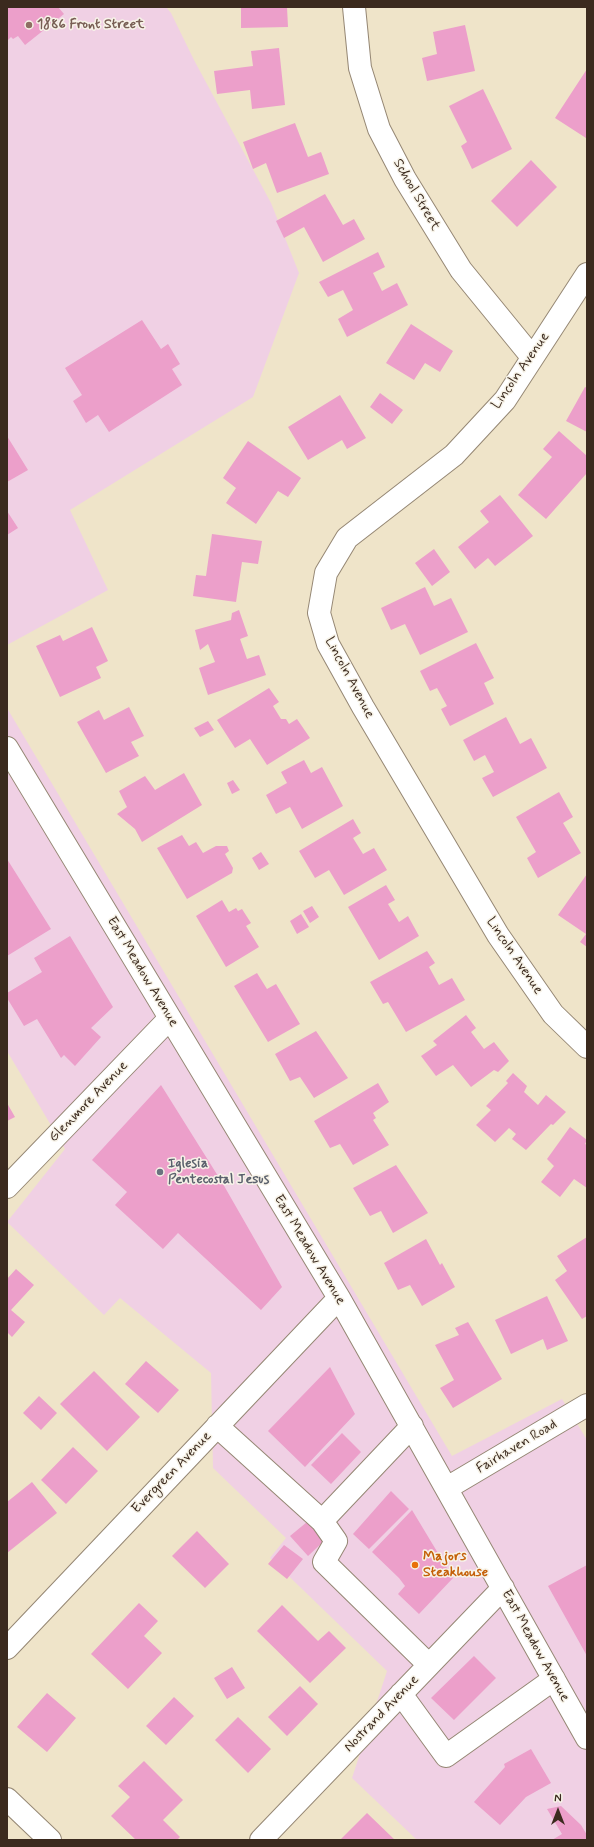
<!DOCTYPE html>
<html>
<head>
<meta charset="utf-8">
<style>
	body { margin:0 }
	#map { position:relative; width:594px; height:1847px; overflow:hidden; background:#efe4c9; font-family:Mynerve,sans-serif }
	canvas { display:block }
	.frame { position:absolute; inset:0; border:8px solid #3b2a1e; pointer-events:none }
	.north { position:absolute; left:538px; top:1791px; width:40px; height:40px; -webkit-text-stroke:3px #f7f3e8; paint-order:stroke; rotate:0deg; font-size:11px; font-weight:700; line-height:16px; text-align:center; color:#3b2a1e }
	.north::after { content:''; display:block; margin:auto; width:14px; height:18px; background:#3b2a1e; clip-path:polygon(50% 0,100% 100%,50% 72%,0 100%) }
</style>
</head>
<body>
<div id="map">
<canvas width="594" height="1847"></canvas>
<div class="frame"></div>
<div class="north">N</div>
</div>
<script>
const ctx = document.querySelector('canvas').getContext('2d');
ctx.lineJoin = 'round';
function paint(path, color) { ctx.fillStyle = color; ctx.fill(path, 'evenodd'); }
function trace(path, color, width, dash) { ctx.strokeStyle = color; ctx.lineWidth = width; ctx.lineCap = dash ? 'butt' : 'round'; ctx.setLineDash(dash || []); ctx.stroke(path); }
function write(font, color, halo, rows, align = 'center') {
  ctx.font = font + ' Mynerve,sans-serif'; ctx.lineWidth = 3; ctx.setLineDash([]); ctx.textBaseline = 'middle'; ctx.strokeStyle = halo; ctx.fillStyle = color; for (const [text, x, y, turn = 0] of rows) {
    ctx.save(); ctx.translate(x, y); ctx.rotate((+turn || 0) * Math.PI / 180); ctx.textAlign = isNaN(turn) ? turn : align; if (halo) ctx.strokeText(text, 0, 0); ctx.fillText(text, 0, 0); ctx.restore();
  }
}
const built = new Path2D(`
	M7,7H166L171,13L194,60L271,203L299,273L253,397L70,510L108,590L7,645Z
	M7,708L452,1456L562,1399L587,1440V1840H417L352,1778L387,1671L270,1558L286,1538L213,1468L211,1373L120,1298L104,1315L7,1222L65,1149L7,1051Z`);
const building = new Path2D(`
	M7,7H58L64,14L25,45L18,36L13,39L11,37L7,41Z
	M241,7H287L288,27L241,28Z
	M465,25L475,71L427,81L422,58L437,54L433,32Z
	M279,48L285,105L252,109L250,90L217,94L214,71L253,66L251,51Z
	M587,69V136L586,138L555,118Z
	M483,89L512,149L472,169L461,146L467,142L449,106Z
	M295,123L308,157L321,152L329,174L277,193L266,163L253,169L243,142Z
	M531,160L557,187L517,227L491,201Z
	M325,194L343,225L354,219L365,239L323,262L304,227L284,238L276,221Z
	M378,252L385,267L373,273L382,291L397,283L408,305L347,337L338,319L353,310L343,290L328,297L319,282Z
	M142,320L161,349L168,344L180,364L172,369L182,385L109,432L98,415L86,423L73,401L82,395L65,368Z
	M411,324L453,351L440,372L425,363L414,380L386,363Z
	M585,387L587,388V432L566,421Z
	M380,393L403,410L392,424L370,407Z
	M340,395L366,438L347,449L342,440L308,460L288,427Z
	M559,431L587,456V473L546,519L518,495L552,457L543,449Z
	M7,436L28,470L7,482Z
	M248,441L301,478L288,497L278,491L256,524L226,503L236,488L223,478Z
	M500,495L533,536L495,566L488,558L475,569L458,547L489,522L480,511Z
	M7,511L18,528L7,535Z
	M212,534L262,541L258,564L242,562L236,602L193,596L196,575L206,576Z
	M434,549L450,572L432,586L415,563Z
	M425,587L434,606L451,598L468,632L420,655L405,624L391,630L381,608Z
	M239,610L248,636L240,639L247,659L259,655L266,675L208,695L199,668L215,662L208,644L200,650L195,630L231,620L232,613Z
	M92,627L108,661L96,667L101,678L60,697L36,646L60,635L63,641Z
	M476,643L494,678L484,683L494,704L450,726L441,709L447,706L437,688L430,691L420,671Z
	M269,688L279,702L273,706L281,719H286L289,724L297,719L310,738L267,765L250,739L235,748L217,720Z
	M129,707L144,736L131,742L139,756L106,773L77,722L99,710L104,720Z
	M506,717L520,744L531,738L547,768L493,797L482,778L494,772L485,755L474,761L463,740Z
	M208,721L214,730L200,737L194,728Z
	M304,760L311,773L322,767L343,806L302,829L290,807L276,814L266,795L287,783L281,772Z
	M184,773L202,805L142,842L135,829L117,814L127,807L119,791L145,776L155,790Z
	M233,780L240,790L232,794L227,783Z
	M559,792L573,817L563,823L581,853L538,878L527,858L536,852L516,817Z
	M353,819L361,833L353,838L363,854L374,848L387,870L344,895L329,870L315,878L299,851Z
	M182,835L189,846L196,842L203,853L216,846H227L229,851L225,854L233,868L232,873L187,899L157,848Z
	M261,852L269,864L259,870L252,858Z
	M7,859L51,929L7,956Z
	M587,874V947L580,942L586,934L558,915Z
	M386,885L395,900L388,904L399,922L408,916L419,936L379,960L348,907Z
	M222,900L229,912L236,908L238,911L242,909L251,923L246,926L259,947L226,967L196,916Z
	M312,906L319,917L310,923L303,911Z
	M301,914L309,927L297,934L290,921Z
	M70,936L113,1007L91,1028L101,1037L75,1066L64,1055L61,1058L37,1019L24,1026L7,998V993L42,972L34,958Z
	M427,951L435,963L429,967L439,985L452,978L465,1000L406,1032L388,1002L383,1004L370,982Z
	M257,973L267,989L276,984L300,1024L268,1042L234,986Z
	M466,1015L476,1028L471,1032L484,1049L494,1042L509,1061L498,1072L494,1070L471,1087L453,1065L436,1076L421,1056L437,1045L433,1041Z
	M316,1031L348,1078L314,1098L300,1077L290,1081L275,1054Z
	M513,1073L527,1086L524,1092L538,1105L546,1095L566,1112L553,1125L551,1124L526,1150L512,1139L516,1134L509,1128L495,1142L476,1125L491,1110L486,1106L508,1083L506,1081Z
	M378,1083L389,1102L373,1113L376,1118L373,1120L389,1145L353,1165L340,1144L330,1148L314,1121Z
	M161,1085L223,1184L282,1287L261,1310L178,1233L163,1249L115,1205L127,1192L92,1160Z
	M7,1103L15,1117L7,1121Z
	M570,1127L587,1140L585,1144L587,1145V1188L574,1179L560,1197L541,1182L554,1166L547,1159Z
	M396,1165L428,1213L393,1233L381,1211L370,1216L353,1188Z
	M587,1237V1316L582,1319L555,1280L567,1271L557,1256Z
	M426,1239L440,1265L442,1263L455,1287L422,1306L410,1285L398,1290L384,1263Z
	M16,1269L34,1285L11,1310L25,1322L12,1337L7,1332V1279Z
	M547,1296L568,1341L547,1350L543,1339L511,1354L495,1320Z
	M468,1322L502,1379L453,1408L440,1388L454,1380L435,1345L459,1335L455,1328Z
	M146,1361L179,1390L158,1413L125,1384Z
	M330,1367L355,1414L305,1467L268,1431Z
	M94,1371L140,1417L107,1451L60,1404Z
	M39,1396L57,1413L41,1430L23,1413Z
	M342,1433L361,1452L331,1484L311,1465Z
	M73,1447L98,1471L66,1504L41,1480Z
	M32,1482L57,1513L7,1553V1502Z
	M391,1491L409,1509L369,1549L353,1534Z
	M412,1510L453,1578L419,1614L398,1594L405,1586L399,1578L372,1552Z
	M307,1522L324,1541L308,1556L290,1536Z
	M197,1531L229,1564L205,1588L172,1556Z
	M284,1545L303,1559L287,1579L268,1564Z
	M587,1565V1656L548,1586Z
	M139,1603L158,1621L144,1636L162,1653L128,1689L91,1654Z
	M282,1605L318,1641L329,1631L346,1648L310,1683L257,1631Z
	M474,1656L496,1678L454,1720L431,1698Z
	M232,1667L245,1688L227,1699L214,1678Z
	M300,1686L318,1704L287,1736L268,1717Z
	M47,1693L76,1718L47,1752L17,1727Z
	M174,1697L194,1716L166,1745L146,1726Z
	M238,1717L271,1749L248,1773L215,1740Z
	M531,1749L551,1783L526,1797L500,1825L474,1802L505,1767L504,1764Z
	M144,1761L183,1800L163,1820L180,1837L177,1840H136L111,1816L130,1797L118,1786Z
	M561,1806L581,1825L587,1835V1840H552L562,1834L547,1809Z
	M367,1813L395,1840H340Z`);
const minor = new Path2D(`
	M354,7L360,68L379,129L405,179L461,270L532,357
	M587,274L505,400L454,455L347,538L326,573L319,613L328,644L363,707L498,935L553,1014L587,1047
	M7,748L339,1298L587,1738
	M7,1187L170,1018
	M217,1426L322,1521L336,1541L324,1562L429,1665
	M447,1488L587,1405
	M322,1521L412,1426
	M7,1648L339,1298
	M401,1694L446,1756L554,1679
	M7,1799L50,1840
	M261,1840L503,1588`);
const markers = [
	[29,25,4,"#8d6e63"],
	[160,1172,4,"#6b7280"],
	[415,1565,4,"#e8710a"]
];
const educationNames = [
	["1886 Front Street",37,25]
];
const streetNames = [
	["School Street",416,195,60],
	["Lincoln Avenue",521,371,-55],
	["Lincoln Avenue",349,678,62],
	["Lincoln Avenue",514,956,56],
	["East Meadow Avenue",142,972,59],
	["Glenmore Avenue",89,1102,-46],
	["East Meadow Avenue",309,1250,59],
	["Fairhaven Road",517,1447,-31],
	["Evergreen Avenue",172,1473,-46],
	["East Meadow Avenue",535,1646,61],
	["Nostrand Avenue",382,1714,-46]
];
const worshipNames = [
	["Iglesia",168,1164],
	["Pentecostal Jesus",168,1180]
];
const foodNames = [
	["Majors",423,1557],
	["Steakhouse",423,1573]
];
paint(built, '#f0d0e4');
paint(building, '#ec9fca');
trace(minor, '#958774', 24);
trace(minor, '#fff', 22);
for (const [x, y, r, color] of markers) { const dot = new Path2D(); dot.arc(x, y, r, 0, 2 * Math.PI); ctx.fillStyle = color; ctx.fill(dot); trace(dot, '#f7f3e8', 1.5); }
write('bold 14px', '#785e54', '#f7f3e8', educationNames, 'left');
write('14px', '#3b2a1e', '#f7f3e8', streetNames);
write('bold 14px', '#5b616d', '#f7f3e8', worshipNames, 'left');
write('bold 14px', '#c56008', '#f7f3e8', foodNames, 'left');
</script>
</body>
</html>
